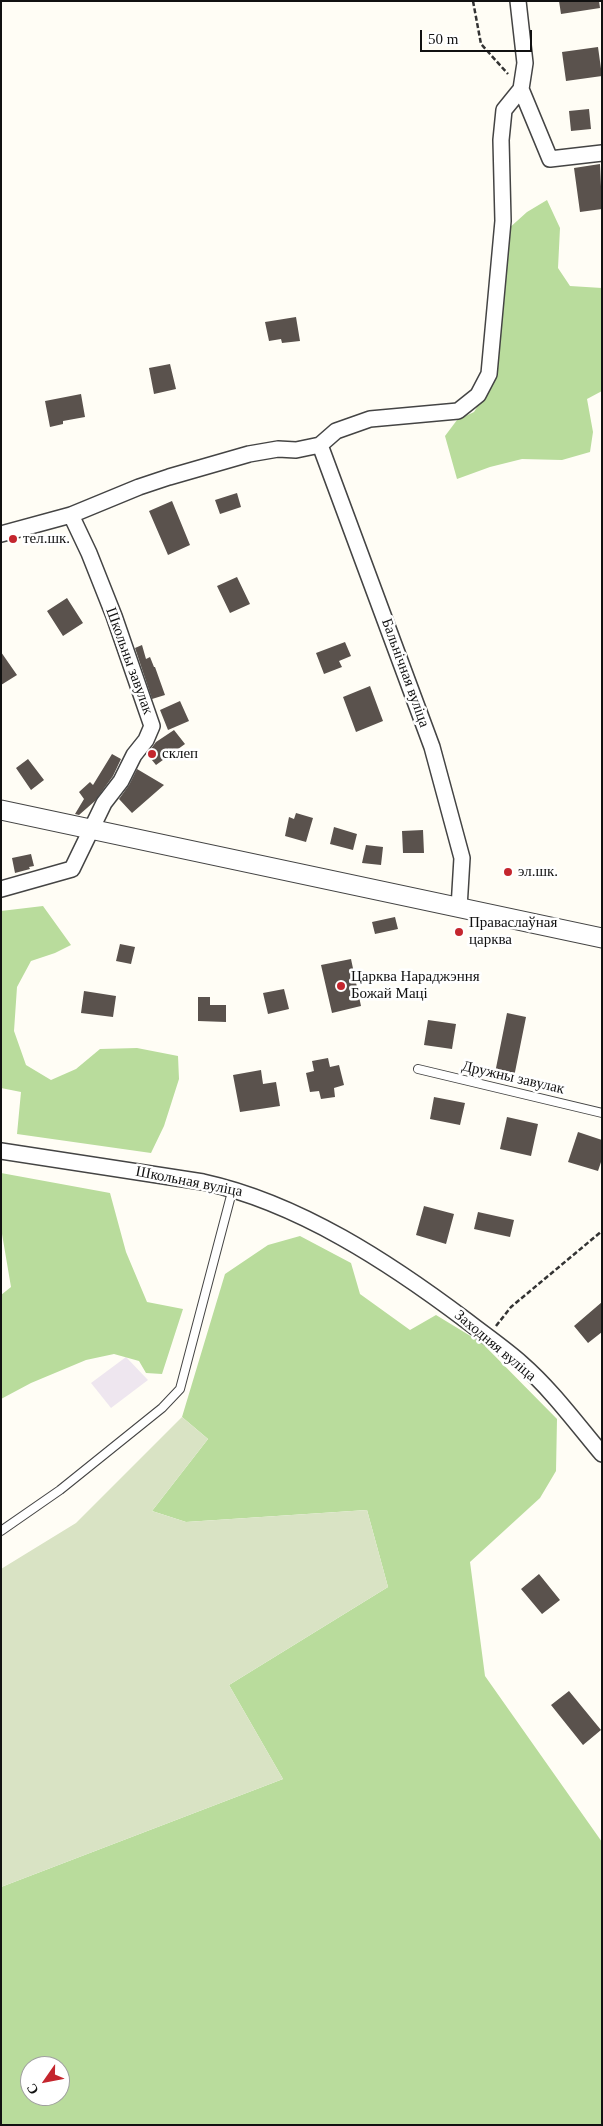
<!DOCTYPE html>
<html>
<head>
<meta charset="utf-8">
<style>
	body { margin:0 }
	#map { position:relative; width:603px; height:2126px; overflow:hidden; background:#fffdf5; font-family:Georgia,serif }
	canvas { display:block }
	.frame { position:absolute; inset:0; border:2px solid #111; pointer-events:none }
	.north { position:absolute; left:20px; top:2056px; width:50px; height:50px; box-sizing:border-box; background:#fff; border:1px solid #a0a0a0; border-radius:50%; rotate:237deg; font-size:14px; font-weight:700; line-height:20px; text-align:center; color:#111 }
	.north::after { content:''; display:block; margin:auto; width:18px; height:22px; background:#c4262e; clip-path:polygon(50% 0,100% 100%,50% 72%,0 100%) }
	.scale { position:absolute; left:420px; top:30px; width:112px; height:22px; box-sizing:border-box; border:2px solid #111; border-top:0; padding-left:6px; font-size:15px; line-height:18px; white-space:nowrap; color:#111; -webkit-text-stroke:4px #fff; paint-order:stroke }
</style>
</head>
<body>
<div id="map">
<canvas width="603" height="2126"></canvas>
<div class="frame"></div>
<div class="north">С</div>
<div class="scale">50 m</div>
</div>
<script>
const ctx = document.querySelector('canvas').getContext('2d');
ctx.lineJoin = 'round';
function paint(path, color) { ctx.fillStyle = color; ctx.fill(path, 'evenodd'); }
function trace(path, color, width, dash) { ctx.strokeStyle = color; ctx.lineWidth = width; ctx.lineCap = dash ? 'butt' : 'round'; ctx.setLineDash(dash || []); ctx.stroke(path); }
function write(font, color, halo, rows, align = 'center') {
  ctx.font = font + ' Georgia,serif'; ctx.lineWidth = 5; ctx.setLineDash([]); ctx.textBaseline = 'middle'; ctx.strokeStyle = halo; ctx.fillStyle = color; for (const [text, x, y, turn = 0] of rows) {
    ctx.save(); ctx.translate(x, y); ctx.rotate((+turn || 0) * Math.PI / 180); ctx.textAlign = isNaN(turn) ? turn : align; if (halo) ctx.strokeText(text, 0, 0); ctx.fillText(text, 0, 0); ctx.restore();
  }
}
const industrial = new Path2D(`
	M126,1357L148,1380L111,1408L91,1383Z`);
const forest = new Path2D(`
	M547,200L560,228L558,268L570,286L602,288V391L587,399L593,432L590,452L562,460L522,459L490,467L457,479L445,436L457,420L474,412L489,388L507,230L527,212Z
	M43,906L71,945L55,953L31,961L17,987L14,1031L26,1065L51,1080L76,1069L100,1049L137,1048L178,1056L179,1079L164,1126L151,1153L17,1134L21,1092L1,1088V911Z
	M1,1173L110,1193L126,1252L147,1302L183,1309L162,1374L146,1373L139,1361L114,1354L86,1360L31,1383L1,1399V1295L11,1287L1,1228Z
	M300,1236L351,1263L360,1294L410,1330L436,1315L482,1343L557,1419L556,1471L540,1498L470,1562L485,1676L602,1842V2125H1V1887L283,1779L229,1685L388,1587L367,1510L186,1522L152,1511L208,1439L182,1417L225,1274L268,1245ZM30,2066H60V2096H30Z`);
const cemetery = new Path2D(`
	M182,1417L208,1439L152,1511L186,1522L367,1510L388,1587L229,1685L283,1779L1,1887V1569L76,1523Z`);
const building = new Path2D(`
	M559,1H599L600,8L561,14Z
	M598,47L602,76L566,81L562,52Z
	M589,109L591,129L571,131L569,111Z
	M600,164L602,209L580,212L574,168Z
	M296,317L300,341L282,343L281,339L269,341L265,322Z
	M170,364L176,389L154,394L149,368Z
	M81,394L85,417L63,421V424L50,427L45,401Z
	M237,493L241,507L220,514L215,500Z
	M172,501L190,545L168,555L149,511Z
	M237,577L250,604L230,613L217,586Z
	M67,598L83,623L63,636L47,611Z
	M345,642L351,656L339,661L342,667L324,674L316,653Z
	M142,645L146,659L150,657L154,667H155L165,695L152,699L135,648Z
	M1,652L17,675L1,685Z
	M370,686L383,721L356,732L343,697Z
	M180,701L189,721L168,730L160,710Z
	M174,730L185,744L156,765L147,754L156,742Z
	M112,754L121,759L113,776L95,801L79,815L75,814L84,799L79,792L90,782L93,785Z
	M28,759L44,780L31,790L16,768Z
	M137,769L164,785L132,813L119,799L129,785Z
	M296,813L313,818L306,842L285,836L289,817L294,819Z
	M334,827L357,834L353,850L330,844Z
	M423,830L424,853H403L402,831Z
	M366,845L383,847L381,865L362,863Z
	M31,854L34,866L29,867L30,869L15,873L12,858Z
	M395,917L398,929L375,934L372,922Z
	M120,944L135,947L131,964L116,961Z
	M351,959L361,1006L332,1013L321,965Z
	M284,989L289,1009L268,1014L263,993Z
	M84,991L116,996L113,1017L81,1013Z
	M198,997H210V1005H226V1022L198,1021Z
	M507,1013L526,1017L513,1082L494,1078Z
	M428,1020L456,1024L452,1049L424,1045Z
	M328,1058L330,1067L339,1065L344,1085L334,1088L335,1097L321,1099L319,1091L310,1092L306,1073L314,1071L312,1061Z
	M261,1070L263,1084L276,1082L280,1106L240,1112L233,1075Z
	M434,1097L465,1103L460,1125L430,1119Z
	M507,1117L538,1124L531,1156L500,1149Z
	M578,1132L602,1140V1159L598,1171L568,1162Z
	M424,1206L454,1214L446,1244L416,1235Z
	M478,1212L514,1220L510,1237L474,1229Z
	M602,1302V1332L588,1343L574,1326Z
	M539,1574L560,1600L542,1614L521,1589Z
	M569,1691L601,1730L583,1745L551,1705Z`);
const path = new Path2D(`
	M473,1L481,44L508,74
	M496,1326L511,1307L602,1231`);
const service = new Path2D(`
	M418,1069L602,1113
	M1,1531L60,1490L162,1408L180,1389L233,1188`);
const minor = new Path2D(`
	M518,1L525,63L521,89
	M521,89L550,159L602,153
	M320,445L432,747L462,858L459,908
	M1,534L71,515L139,487L169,477L249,454L278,449L296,450L320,445L336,431L370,419L458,411L478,395L489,374L503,221L501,140L504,110L521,89
	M1,889L72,869L104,803L121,781L134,755L146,740L152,726L114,616L89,553L71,515
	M1,1151L203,1182C299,1203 390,1263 467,1321C485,1335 504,1348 521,1363C551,1389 576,1423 602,1454`);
const tertiary = new Path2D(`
	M1,810L602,938`);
const markers = [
	[13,539,5,"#c4262e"],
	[152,754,5,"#c4262e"],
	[508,872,5,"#c4262e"],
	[459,932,5,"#c4262e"],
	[341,986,5,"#c4262e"]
];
const poiNames = [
	["тел.шк.",23,539],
	["склеп",162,754],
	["эл.шк.",518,872],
	["Праваслаўная",469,923],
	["царква",469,940],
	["Царква Нараджэння",351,977],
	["Божай Маці",351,994]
];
const streetNames = [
	["Школьны завулак",129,661,70],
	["Бальнічная вуліца",405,673,70],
	["Дружны завулак",513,1078,13],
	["Школьная вуліца",189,1182,11],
	["Заходняя вуліца",495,1346,40]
];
paint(industrial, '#eee6ef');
paint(forest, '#b9dc9c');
paint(cemetery, '#d9e3c4');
paint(building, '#5a524d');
trace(service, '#444', 10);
trace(minor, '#444', 18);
trace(tertiary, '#444', 21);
trace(path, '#333', 2.5, [5, 2.5]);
trace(service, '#fff', 8);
trace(minor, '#fff', 15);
trace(tertiary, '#fff', 19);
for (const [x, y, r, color] of markers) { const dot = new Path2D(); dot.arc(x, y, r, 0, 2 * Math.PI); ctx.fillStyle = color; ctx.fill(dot); trace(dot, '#fff', 2); }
write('15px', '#111', '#fff', poiNames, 'left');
write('15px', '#111', '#fff', streetNames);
</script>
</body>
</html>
